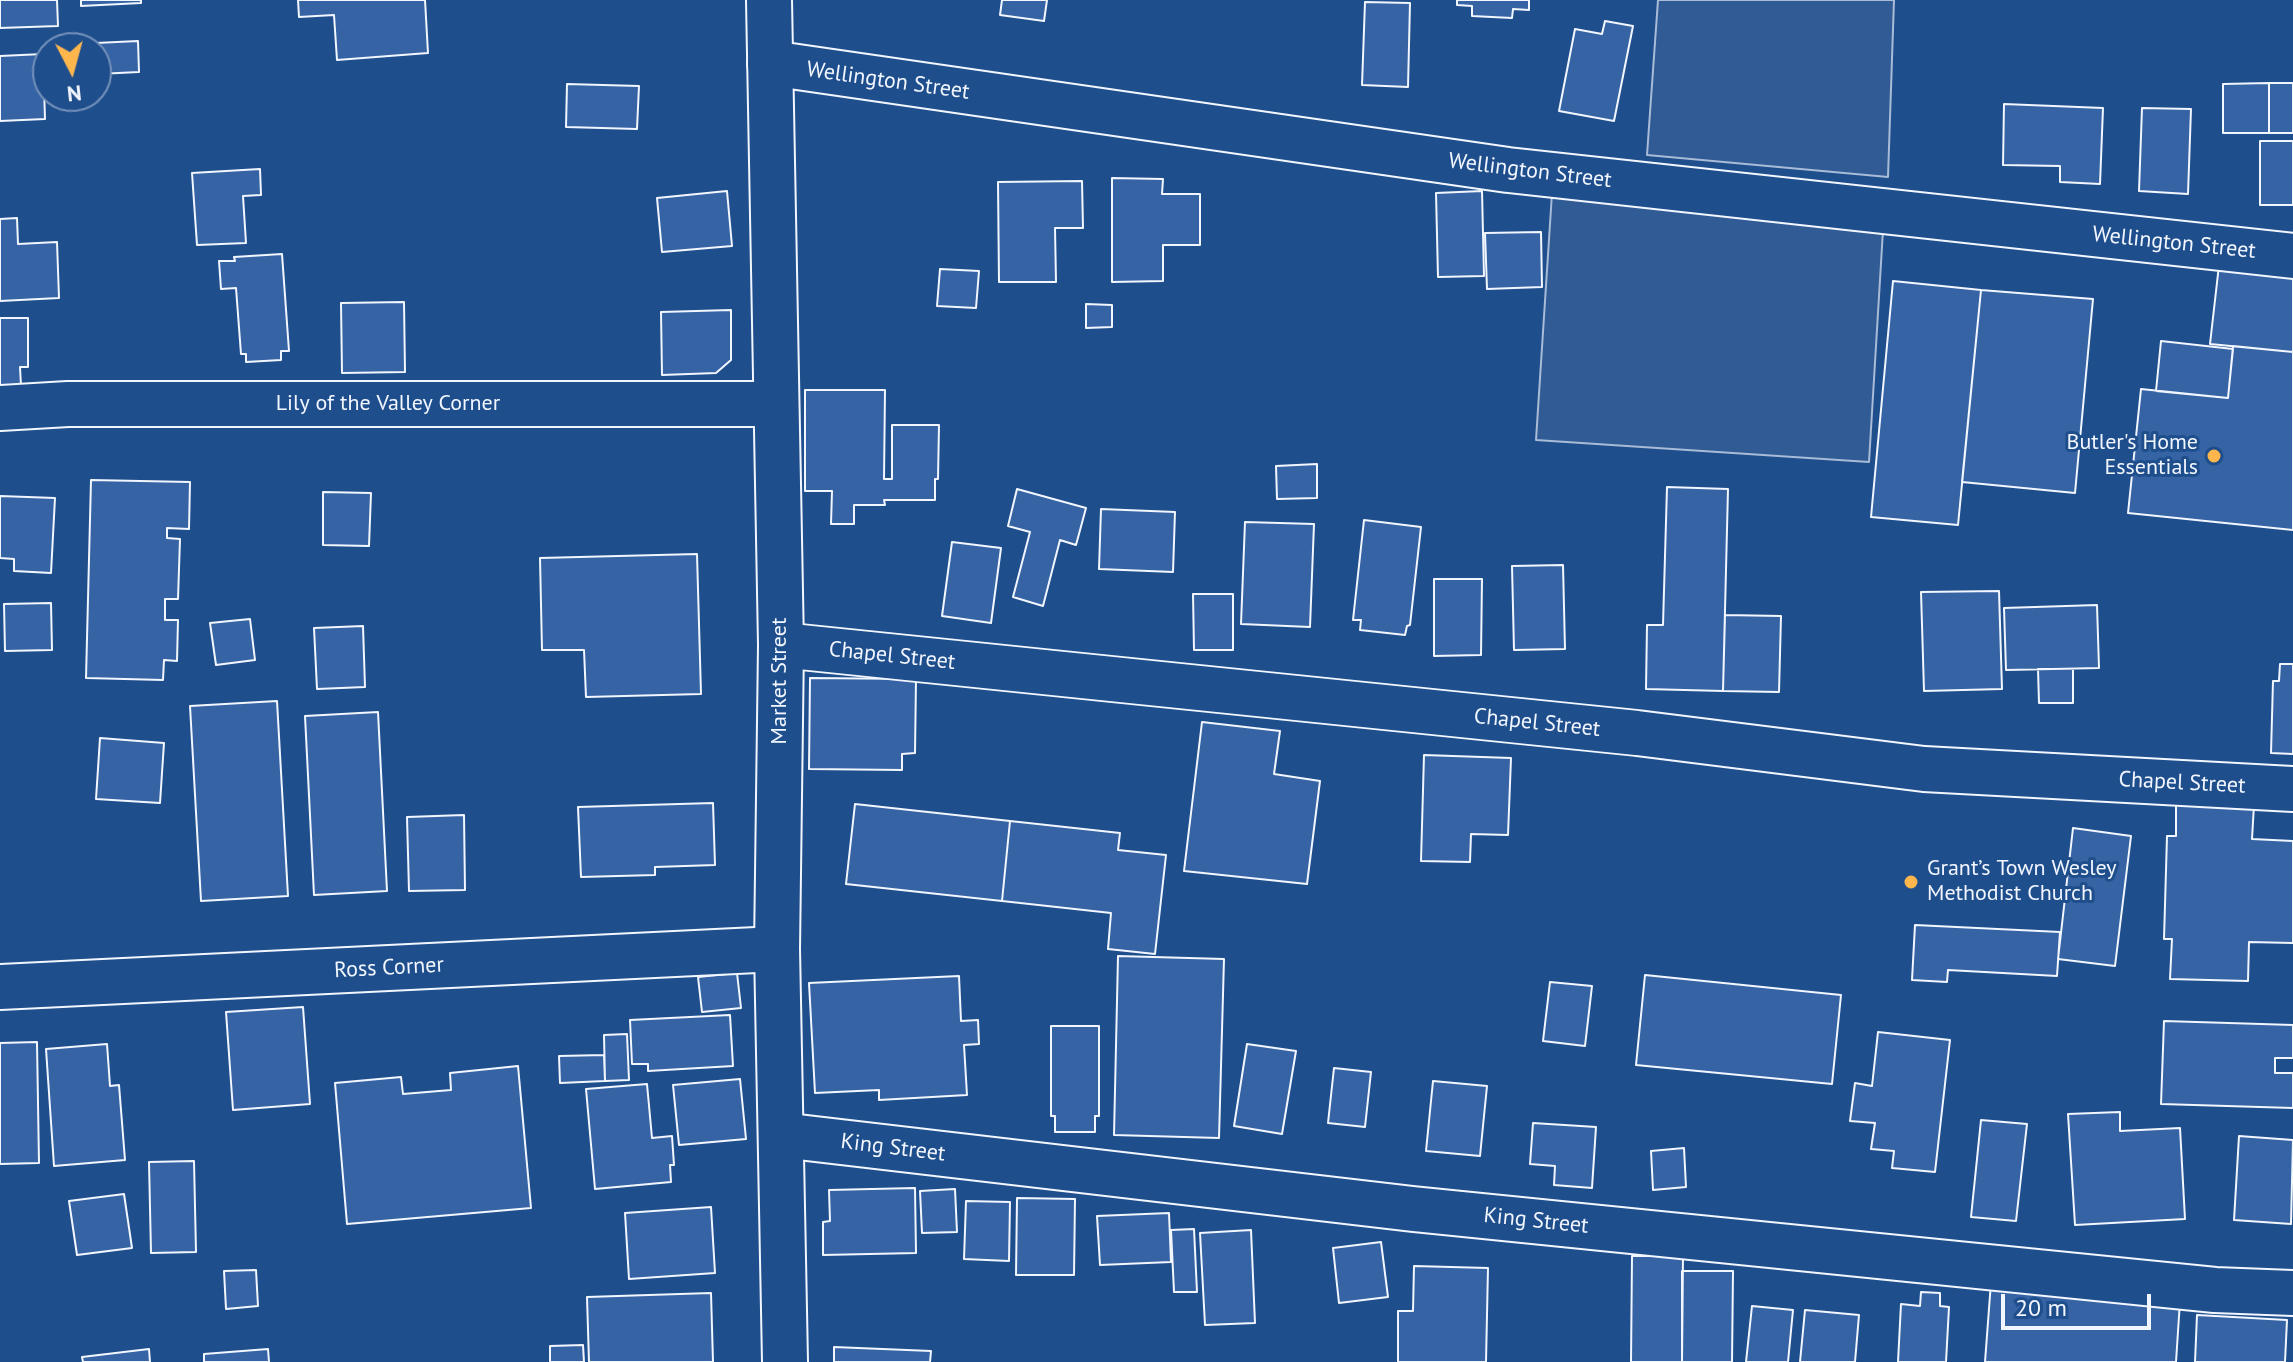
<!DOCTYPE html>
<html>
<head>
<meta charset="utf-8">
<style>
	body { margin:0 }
	#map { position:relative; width:2293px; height:1362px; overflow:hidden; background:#1f4e8c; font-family:"PT Sans",sans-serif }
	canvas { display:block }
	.north { position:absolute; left:32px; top:32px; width:80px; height:80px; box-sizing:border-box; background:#1f4e8c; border:2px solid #7391ba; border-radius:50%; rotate:174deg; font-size:22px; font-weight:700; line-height:32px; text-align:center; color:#f2f6ff }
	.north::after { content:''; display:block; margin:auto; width:28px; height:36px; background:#ffb74d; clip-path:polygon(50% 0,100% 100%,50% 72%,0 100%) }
	.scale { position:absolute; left:2001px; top:1294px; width:150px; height:36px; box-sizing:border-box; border:4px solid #f2f6ff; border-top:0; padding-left:10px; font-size:24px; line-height:28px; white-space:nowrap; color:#f2f6ff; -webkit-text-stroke:6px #1f4e8c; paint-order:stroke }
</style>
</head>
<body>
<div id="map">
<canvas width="2293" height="1362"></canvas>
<div class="north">N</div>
<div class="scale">20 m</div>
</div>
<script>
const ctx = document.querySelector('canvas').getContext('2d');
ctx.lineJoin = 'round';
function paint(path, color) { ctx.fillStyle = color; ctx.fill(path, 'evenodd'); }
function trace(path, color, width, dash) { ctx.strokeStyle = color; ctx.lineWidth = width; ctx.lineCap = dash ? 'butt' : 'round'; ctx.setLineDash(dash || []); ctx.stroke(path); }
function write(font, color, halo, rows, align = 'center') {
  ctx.font = font + ' "PT Sans",sans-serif'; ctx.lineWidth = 6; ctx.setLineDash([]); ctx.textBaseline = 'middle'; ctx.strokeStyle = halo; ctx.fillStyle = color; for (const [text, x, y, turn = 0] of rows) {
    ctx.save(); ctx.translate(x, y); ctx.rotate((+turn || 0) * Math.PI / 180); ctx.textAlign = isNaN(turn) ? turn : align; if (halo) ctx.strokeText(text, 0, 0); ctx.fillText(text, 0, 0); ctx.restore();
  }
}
const parking = new Path2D(`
	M1658,0H1894L1888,177L1647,155Z
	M1552,193L1883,230L1869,462L1536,440Z`);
const building = new Path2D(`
	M0,0H57L58,26L0,28Z
	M81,0H141V3L81,6Z
	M298,0H425L428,53L337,60L334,15L299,17Z
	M1002,0H1047L1044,21L1000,15Z
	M1457,0H1529V10L1513,9L1512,18L1472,16V6L1457,5Z
	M1365,2L1410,3L1408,87L1362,85Z
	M1605,21L1633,26L1614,121L1559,111L1575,29L1602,34Z
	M138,41L139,72L98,74L96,43Z
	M43,54L45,119L0,121V56Z
	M2269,83H2293V133H2269Z
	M2269,83V133H2223V84Z
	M567,84L639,86L637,129L566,127Z
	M2004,104L2103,108L2100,184L2060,182V166L2003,165Z
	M2142,108L2191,109L2188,194L2139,191Z
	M2260,141H2293V205H2260Z
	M260,169L261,195L243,196L246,243L197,245L192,173Z
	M1112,178L1163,179L1162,194H1200V245H1163V281L1112,282Z
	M1082,181L1083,228H1055L1056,282H999L998,182Z
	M727,191L732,246L662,252L657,198Z
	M1482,191L1484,276L1438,277L1436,193Z
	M17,218L18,244L57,242L59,298L0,301V219Z
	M1541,232L1542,287L1487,289L1485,233Z
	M282,254L289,351H281V360L246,362V354H241L236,288L221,289L219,261H235L234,257Z
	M2219,265L2293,273V352L2210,344Z
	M940,269L979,271L976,308L937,306Z
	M1893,281L1981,290L1958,525L1871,517Z
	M1981,290L2093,299L2075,493L1962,482Z
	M404,302L405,372L342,373L341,303Z
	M1086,304L1112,305V327L1086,328Z
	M731,310V360L716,373L662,375L661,312Z
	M0,318H28V367H20L21,386L0,385Z
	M2161,341L2233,349L2228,398L2156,391Z
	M2233,346L2293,352V530L2128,513L2141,389L2228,398Z
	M805,390H885L884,479H892V425H939L938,479H935V500H884L885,505H854V524H831L832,491H805Z
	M1317,464V498L1277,499L1276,466Z
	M91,480L190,482L189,529L167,528V538L180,539L178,599H165V620H178L177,661L164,660L163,680L86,678Z
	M1667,487L1728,489L1723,691L1646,689L1647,625H1663Z
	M1017,489L1086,508L1076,545L1060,540L1043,606L1013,597L1030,532L1008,526Z
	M323,492L371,493L369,546L323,545Z
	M0,496L55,498L51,573L14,571V559L0,558Z
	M1101,509L1175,512L1173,572L1099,569Z
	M1364,520L1421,527L1410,625L1407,626L1405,635L1360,630L1361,620H1353Z
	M1245,522L1314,524L1310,627L1241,624Z
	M952,542L1001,548L991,623L942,616Z
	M697,554L701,694L586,697L584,650H542L540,558Z
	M1563,565L1565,649L1514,650L1512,566Z
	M1434,579H1482L1481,655L1434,656Z
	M1999,591L2002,689L1924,691L1921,592Z
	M1193,594H1233V650H1194Z
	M51,603L52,650L5,651L4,604Z
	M2097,605L2099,668L2006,670L2004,608Z
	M1725,615L1781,616L1779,692L1723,691Z
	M250,619L255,660L216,665L210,623Z
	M363,626L365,687L317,689L314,628Z
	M2280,664H2293V754L2271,753L2273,681H2279Z
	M2038,669H2073V703H2039Z
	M810,678L916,679L915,753L902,754V770L809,769Z
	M277,701L288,896L201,901L190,706Z
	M378,712L387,891L314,895L305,716Z
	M1202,722L1280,731L1274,774L1320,781L1307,884L1184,871Z
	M100,738L164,743L160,803L96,799Z
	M1424,755L1511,758L1508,835L1471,834L1470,862L1421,861Z
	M2176,802L2254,805L2252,839L2293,841V943L2249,942L2248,981L2170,979L2172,939H2164L2167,836H2176Z
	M713,803L715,865L655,867V875L581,877L578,807Z
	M855,804L1010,821L1002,901L846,884Z
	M464,815L465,890L409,891L407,817Z
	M1010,821L1120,833L1118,850L1166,855L1155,954L1108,949L1111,913L1002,901Z
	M2073,828L2131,836L2115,966L2058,959Z
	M1915,925L2060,932L2057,976L1948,970L1947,982L1912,980Z
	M1118,956L1224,959L1219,1138L1114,1135Z
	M737,973L741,1008L702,1012L698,977Z
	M1645,975L1841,995L1832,1084L1636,1065Z
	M959,976L961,1021L978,1020L979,1044L964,1045L967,1095L879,1100V1090L815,1093L809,983Z
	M1550,982L1592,986L1585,1046L1543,1041Z
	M303,1007L310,1104L233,1110L226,1012Z
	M730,1015L733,1066L648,1071V1064H632L630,1020Z
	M2164,1021L2293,1025V1058H2275V1073H2293V1108L2161,1104Z
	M1051,1026H1099V1116H1095V1132H1055V1116H1051Z
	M1878,1032L1950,1040L1935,1172L1892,1168L1894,1151L1871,1149L1875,1123L1850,1121L1855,1083L1872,1086Z
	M627,1034L629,1080L605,1081L604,1035Z
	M37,1042L39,1163L0,1164V1043Z
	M107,1044L110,1086L119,1085L125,1160L54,1166L46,1049Z
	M1247,1044L1296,1051L1282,1134L1234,1126Z
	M604,1055L605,1081L560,1083L559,1056Z
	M518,1066L531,1208L347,1224L335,1083L401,1077L403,1094L451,1090L450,1073Z
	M1334,1068L1371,1072L1365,1127L1328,1123Z
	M740,1079L746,1139L679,1145L673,1085Z
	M1433,1081L1487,1086L1480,1156L1426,1151Z
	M647,1084L652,1138L672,1136L674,1165H670L671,1182L595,1189L586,1089Z
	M2120,1112V1131L2180,1128L2185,1219L2075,1225L2068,1114Z
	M1981,1120L2027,1124L2016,1221L1971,1217Z
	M1533,1123L1596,1127L1592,1188L1554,1185L1555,1166L1530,1164Z
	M2239,1136L2293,1140L2291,1224L2234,1220Z
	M1684,1148L1686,1187L1653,1190L1651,1151Z
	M194,1161L196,1252L151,1253L149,1162Z
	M915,1188L916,1253L823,1255V1222L830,1221L829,1190Z
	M955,1189L957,1232L922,1233L920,1191Z
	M124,1194L132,1248L77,1255L69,1201Z
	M1017,1198L1075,1199L1074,1275H1016Z
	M966,1201L1010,1202L1009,1261L964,1259Z
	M711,1207L715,1273L629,1279L625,1213Z
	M1169,1213L1171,1262L1100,1265L1097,1216Z
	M1194,1229L1197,1292H1174L1171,1230Z
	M1251,1230L1255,1323L1205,1325L1200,1233Z
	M1381,1242L1388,1297L1339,1303L1333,1248Z
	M1632,1256H1683L1682,1362H1631Z
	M1414,1266L1488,1268L1486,1362H1398V1311H1413Z
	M256,1270L258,1306L226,1309L224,1271Z
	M1682,1271H1733L1732,1362H1682Z
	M1991,1282L2180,1301L2176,1362H1985Z
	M1921,1292L1940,1293V1306L1949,1307L1946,1362H1898L1901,1304L1920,1306Z
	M711,1293L713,1362H589L587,1297Z
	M1752,1306L1793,1310L1788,1362H1746Z
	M1805,1310L1859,1315L1855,1362H1800Z
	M2197,1315L2287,1320L2285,1362H2195Z
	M583,1345L584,1362H550V1346Z
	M834,1347L931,1351L930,1362H834Z
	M149,1349L150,1362H83L82,1357Z
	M268,1349L269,1362H204V1354Z`);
const minor = new Path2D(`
	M770,63L1508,170L2293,256
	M0,408L68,404H776
	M781,645L1637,733L1924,769L2293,789
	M0,987L777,949
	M781,1135L1413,1209L2215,1290L2293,1293`);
const major = new Path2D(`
	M769,0L781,645L777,949L785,1362`);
const markers = [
	[2214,456,8,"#ffb74d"],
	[1911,882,8,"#ffb74d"]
];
const streetNames = [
	["Wellington Street",888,81,8],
	["Wellington Street",1530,171,7],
	["Wellington Street",2174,243,6],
	["Lily of the Valley Corner",388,404],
	["Chapel Street",892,656,6],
	["Market Street",780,681,-90],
	["Chapel Street",1537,723,6],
	["Chapel Street",2182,783,3],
	["Ross Corner",389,968,-3],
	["King Street",893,1148,7],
	["King Street",1536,1221,6]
];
const poiNames = [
	["Butler's Home",2198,443],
	["Essentials",2198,468],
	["Grant’s Town Wesley",1927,869,"left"],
	["Methodist Church",1927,894,"left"]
];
paint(parking, '#305b95');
trace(parking, '#a8bbd7', 2);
paint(building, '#3563a3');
trace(building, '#f2f6ff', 2);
trace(minor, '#f2f6ff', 48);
trace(major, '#f2f6ff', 48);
trace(minor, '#1f4e8c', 44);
trace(major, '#1f4e8c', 44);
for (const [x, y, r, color] of markers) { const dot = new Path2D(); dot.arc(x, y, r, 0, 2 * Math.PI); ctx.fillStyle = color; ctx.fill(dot); trace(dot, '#1f4e8c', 3); }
write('22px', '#f2f6ff', '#1f4e8c', streetNames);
write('22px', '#f2f6ff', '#1f4e8c', poiNames, 'right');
</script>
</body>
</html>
